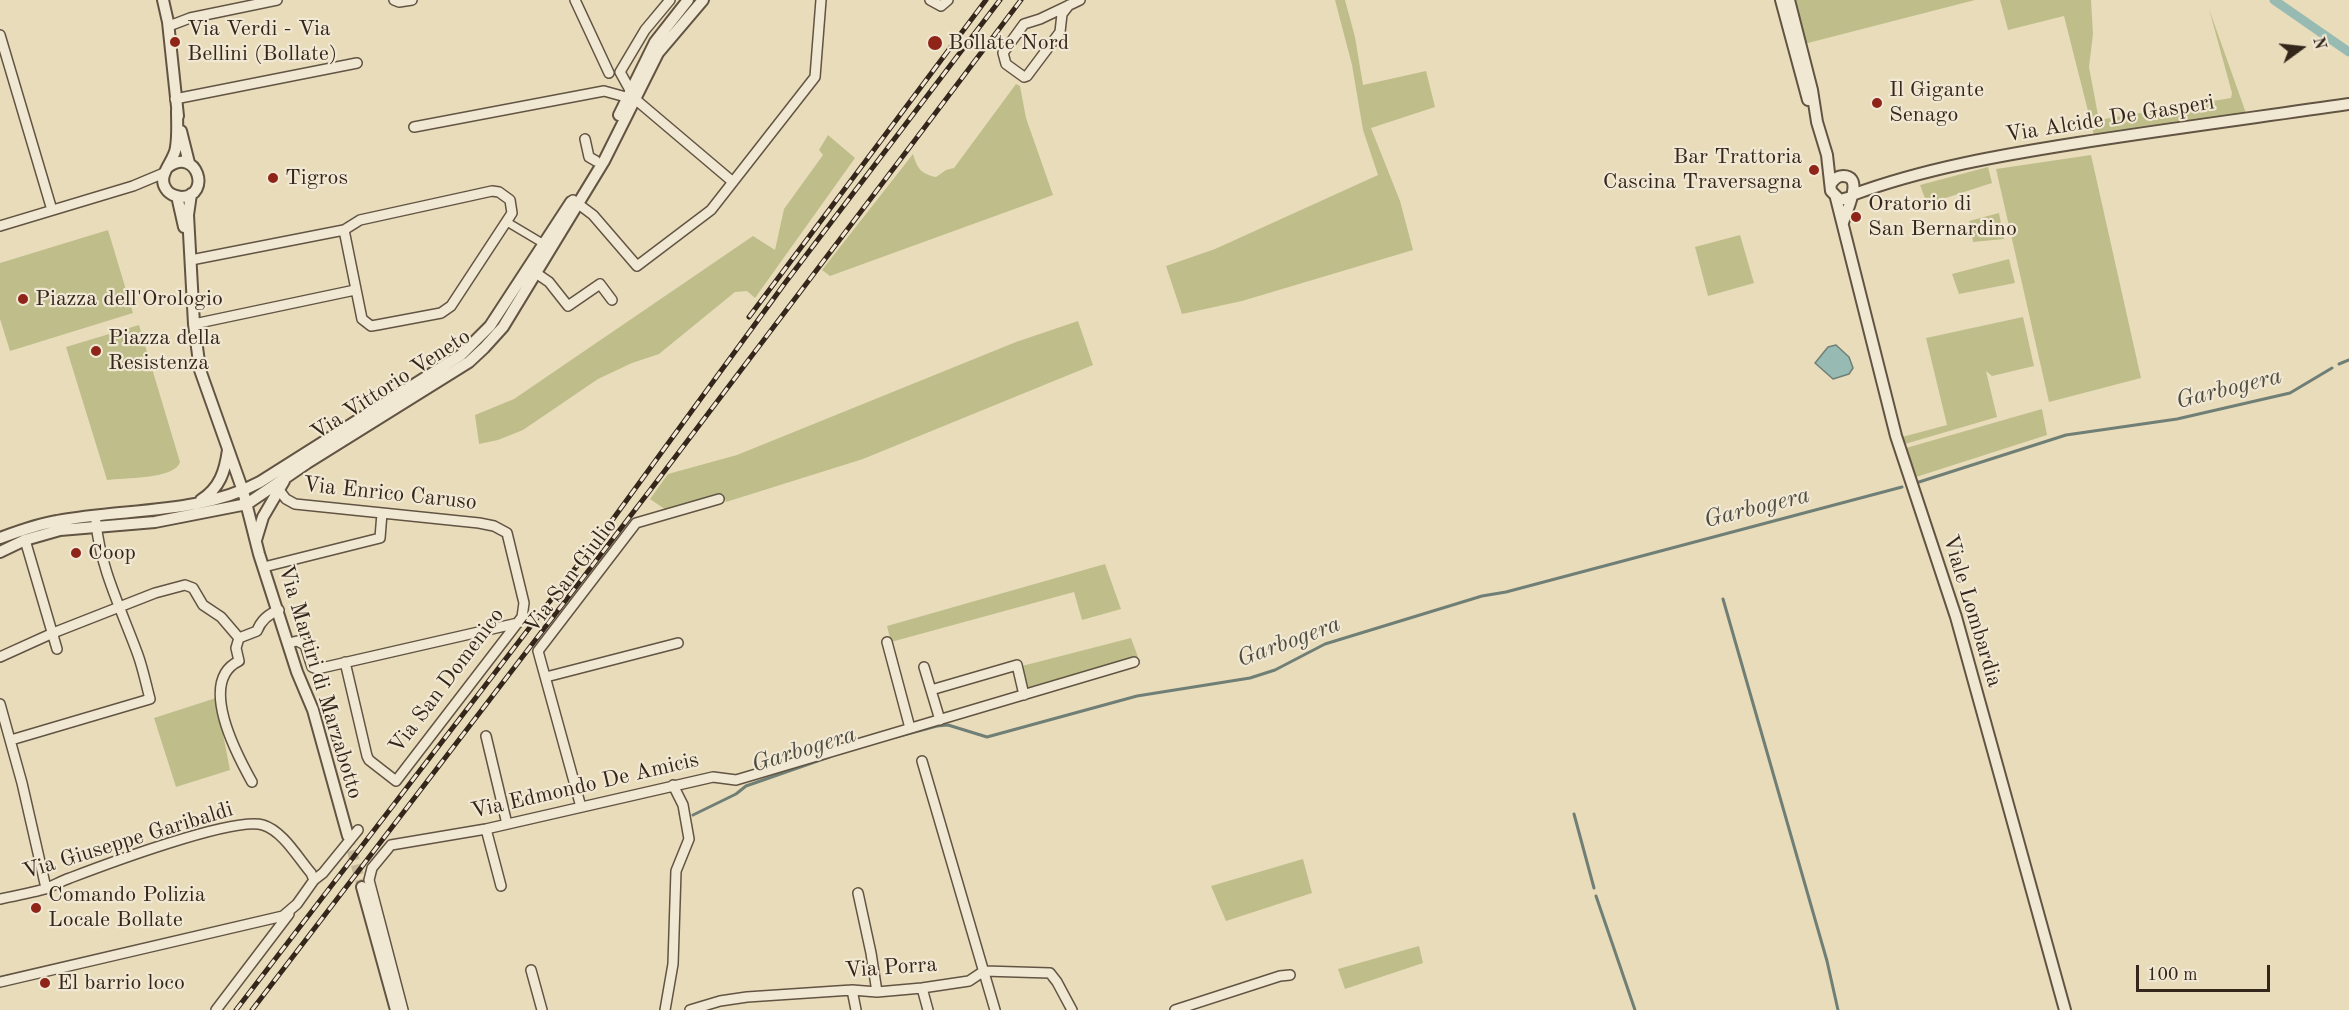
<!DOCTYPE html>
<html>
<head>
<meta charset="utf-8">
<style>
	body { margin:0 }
	#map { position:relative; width:2349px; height:1010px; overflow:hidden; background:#e9dcbb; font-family:"Old Standard TT",serif }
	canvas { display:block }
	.north { position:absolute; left:2271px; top:18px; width:60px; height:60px; -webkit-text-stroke:4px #f1e8d3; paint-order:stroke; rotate:75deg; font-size:16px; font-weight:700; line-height:24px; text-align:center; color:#35261b }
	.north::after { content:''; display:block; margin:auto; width:21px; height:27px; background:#35261b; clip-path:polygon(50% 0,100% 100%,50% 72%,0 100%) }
	.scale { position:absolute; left:2136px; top:965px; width:134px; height:27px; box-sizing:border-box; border:3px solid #35261b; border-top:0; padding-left:8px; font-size:18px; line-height:21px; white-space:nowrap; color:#35261b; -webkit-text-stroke:4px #f1e8d3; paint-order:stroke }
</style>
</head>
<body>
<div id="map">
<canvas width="2349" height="1010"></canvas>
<div class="north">N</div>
<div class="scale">100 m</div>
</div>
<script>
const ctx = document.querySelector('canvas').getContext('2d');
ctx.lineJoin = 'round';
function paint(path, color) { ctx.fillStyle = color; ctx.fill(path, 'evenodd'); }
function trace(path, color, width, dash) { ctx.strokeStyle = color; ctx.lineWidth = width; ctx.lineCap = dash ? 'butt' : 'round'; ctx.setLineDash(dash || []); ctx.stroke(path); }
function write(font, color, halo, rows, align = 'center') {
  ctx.font = font + ' "Old Standard TT",serif'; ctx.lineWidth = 4.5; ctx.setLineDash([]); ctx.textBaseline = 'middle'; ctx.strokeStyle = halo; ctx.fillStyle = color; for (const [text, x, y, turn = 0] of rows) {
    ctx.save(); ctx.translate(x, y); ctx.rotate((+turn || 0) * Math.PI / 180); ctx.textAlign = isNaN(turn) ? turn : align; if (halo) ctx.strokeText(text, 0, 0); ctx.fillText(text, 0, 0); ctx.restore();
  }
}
const green = new Path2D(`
	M1335,0H1345L1355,37L1363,85L1426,71L1435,107L1371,128L1400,201L1413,250L1242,301L1182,314L1166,266L1215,249L1378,175L1363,130L1352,65Z
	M1793,0H1975L1804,44Z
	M2000,0H2091L2093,34L2089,67L2098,115L2104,119L2231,98L2232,93L2209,9L2246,113L2094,135L2064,16L2008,30Z
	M1016,84L1020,86L1026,118L1053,195L830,276L822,270L913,154C917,168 921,174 936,177L946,170L954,168Z
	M828,135L855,158L755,298L747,291L735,292L659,354L632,363L598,379L523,430L498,440L479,444L475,415L514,399L753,236L775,250L784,209L823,155L819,150Z
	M2091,155L2141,378L2049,402L1996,169Z
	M1988,167L1992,183L1927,204L1920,185Z
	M1999,213L2004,239L1973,242L1969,221Z
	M108,230L133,313L10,351L0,319V263Z
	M1740,235L1754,283L1708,296L1695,247Z
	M2009,259L2015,283L1959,294L1952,274Z
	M2023,317L2034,366L1992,376L1986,371L1997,417L1905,444L1902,437L1947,425L1926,338Z
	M1078,321L1093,365L863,459L726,502L723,494L666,510L650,499L668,474L737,455L1016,342Z
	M139,325L180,462C176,479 123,478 107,480L66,347Z
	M2042,409L2047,435L1916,477L1906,448Z
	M1105,564L1121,609L1082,620L1074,592L891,642L887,626Z
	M1131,638L1138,657L1028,688L1022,666Z
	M216,698L230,770L176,787L154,718Z
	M1303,859L1312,893L1226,921L1211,886Z
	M1419,946L1423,963L1345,989L1338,969Z`);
const water = new Path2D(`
	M1836,345L1849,357L1853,368L1849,374L1833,379L1815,363L1828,347Z`);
const stream = new Path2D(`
	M2339,364L2349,360
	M1919,482L2066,435L2177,419L2290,393L2332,368
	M1723,599L1827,961L1838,1010
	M896,737L937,726L948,725L987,737L1137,696L1250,678L1275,670L1325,644L1482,596L1506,592L1902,487
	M1574,814L1594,888
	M693,815L736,794L746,786L829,757
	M1596,896L1635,1010`);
const canal = new Path2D(`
	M2274,0L2349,52`);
const tertiaryTunnel = new Path2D(`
	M348,836L362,887`);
const pedestrian = new Path2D(`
	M507,222L544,244`);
const minor = new Path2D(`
	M394,0L399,2L412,0
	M575,0L609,73
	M670,0L645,30L620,72L635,99L733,182
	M930,0L941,6L948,0
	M1069,5L1062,14L1060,32L1027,76L1024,77L1006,64L1003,53L1024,24L1040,19L1080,0
	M169,26L190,18L277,0
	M0,35L52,210
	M175,99L357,63
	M414,127L604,91L633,99
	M585,139L589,157L596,161
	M492,191L499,192L510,200L512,213L451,306L441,313L377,325L371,326L362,319L344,230L360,220Z
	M573,200L593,215L637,266L711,210L815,77L821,0
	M0,226L133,186L164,173
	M191,260L344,230
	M530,269L549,282L568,306L600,284L612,300
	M194,324L355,290
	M275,485L286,499L295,504L479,523L494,526L507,533L524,603L522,617L396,781L369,760L367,756L345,662
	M25,540L57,649
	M264,567L380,538L382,513
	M239,638L257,631C261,620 268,614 279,610
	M887,642L910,728
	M289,643L297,641L305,645L312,667L317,669L518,623
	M0,657L53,633L155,593L185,585L193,588L203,605L221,617L239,638L236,648L239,661C197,681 237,755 252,782
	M924,667L940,720
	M546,677L678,643
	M931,690L1017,665L1024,695
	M0,704L22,783L46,888
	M486,736L507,824
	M11,740L150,699C146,684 143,669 138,655C122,611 100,568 96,522
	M922,761L995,1010
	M581,807L538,651L636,523L719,499
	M486,829L501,886
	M858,893L871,953L877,992
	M0,899C15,896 30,893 45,889C53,886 61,881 70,878C104,865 234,816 263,825C283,831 298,858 311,873L314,880
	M531,970L542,1010
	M0,982L283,916L297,904L314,880L323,873L358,830
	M922,988L928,1010
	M852,990L856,1010
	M216,1010L289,914
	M403,1010L369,880L372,868L391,845L486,829L713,777L736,780L1134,662
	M665,1010L673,964L676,871L689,839L683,805L673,785
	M690,1010L720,1001L747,997L852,990L877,992L922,988L969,981L984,971L1050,973L1057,982L1072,1010
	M1175,1010L1280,976L1290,975`);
const tertiary = new Path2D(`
	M163,0L168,22L178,116
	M1781,0L1808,100
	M1789,0L1812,90L1817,122L1827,155L1831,191L1840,200L1851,197
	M619,115L655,42L688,0
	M181,131L189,163
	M168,167C197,146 212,196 182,197C176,197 169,194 166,189C156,175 175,161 176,147C178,135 177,122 177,110
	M1831,184C1834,179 1837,176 1843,176C1865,176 1846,211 1843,223
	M191,194L188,215L194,324L200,370L243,491L259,554L297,672L313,710L348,836
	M1852,195C1925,168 2002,155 2078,143C2168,129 2259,117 2349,104
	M177,196L184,227
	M1836,198L1896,436L1956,617L2065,1010
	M201,500C220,488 225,471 228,450
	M0,538C19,531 38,524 57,521C123,508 199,515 260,482L461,355L490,326L571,202
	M256,540L263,517L284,481
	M0,552L25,540L60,530L155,522L247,504L307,463L469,362L484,348L503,327L604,161L658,53L703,0
	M362,887L396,1010`);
const rail = new Path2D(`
	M749,317L986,0
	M236,1010L613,519L785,283L1000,0
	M252,1010L651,489L1021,0`);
const markers = [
	[175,42,6,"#8f2418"],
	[935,43,8,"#8f2418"],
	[1877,103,6,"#8f2418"],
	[1814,170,6,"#8f2418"],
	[273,178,6,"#8f2418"],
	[1856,217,6,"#8f2418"],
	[23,299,6,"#8f2418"],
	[96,351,6,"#8f2418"],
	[76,553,6,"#8f2418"],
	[36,908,6,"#8f2418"],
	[45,983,6,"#8f2418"]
];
const poiNames = [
	["Via Verdi - Via",187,29],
	["Bellini (Bollate)",187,54],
	["Bollate Nord",948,43],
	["Il Gigante",1889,90],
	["Senago",1889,115],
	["Bar Trattoria",1802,157,"right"],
	["Cascina Traversagna",1802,182,"right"],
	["Tigros",285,178],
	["Oratorio di",1868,204],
	["San Bernardino",1868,229],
	["Piazza dell'Orologio",35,299],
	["Piazza della",108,338],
	["Resistenza",108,363],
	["Coop",88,553],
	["Comando Polizia",48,895],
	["Locale Bollate",48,920],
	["El barrio loco",57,983]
];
const streetNames = [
	["Via Alcide De Gasperi",2110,119,-9],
	["Via Vittorio Veneto",391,385,-33],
	["Via Enrico Caruso",390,494,6],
	["Via San Giulio",571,576,-53],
	["Viale Lombardia",1972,611,73],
	["Via San Domenico",447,681,-53],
	["Via Martiri di Marzabotto",320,682,73],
	["Via Edmondo De Amicis",585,786,-13],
	["Via Giuseppe Garibaldi",128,841,-17],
	["Via Porra",891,968,-4]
];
const waterNames = [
	["Garbogera",2229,389,-14],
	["Garbogera",1757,508,-14],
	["Garbogera",1289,642,-20],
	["Garbogera",804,750,-17]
];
paint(green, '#bfbe8b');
paint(water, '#97bbb2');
trace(water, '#707f76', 1.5);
trace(stream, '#707f76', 3);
trace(canal, '#97bbb2', 9);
trace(tertiaryTunnel, '#c5b89b', 10, [10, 5]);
trace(pedestrian, '#625443', 10);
trace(minor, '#625443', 12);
trace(tertiary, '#625443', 14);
trace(pedestrian, '#f1e8d3', 7);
trace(minor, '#f1e8d3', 9);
trace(tertiary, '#f1e8d3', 10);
trace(rail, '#35261b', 5);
trace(rail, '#f1e8d3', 3, [9]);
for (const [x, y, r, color] of markers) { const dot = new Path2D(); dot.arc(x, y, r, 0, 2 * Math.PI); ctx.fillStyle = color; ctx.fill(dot); trace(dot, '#f1e8d3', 2); }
write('22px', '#35261b', '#f1e8d3', poiNames, 'left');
write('22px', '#35261b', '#f1e8d3', streetNames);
write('italic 24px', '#4e4b41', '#f1e8d3', waterNames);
</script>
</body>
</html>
